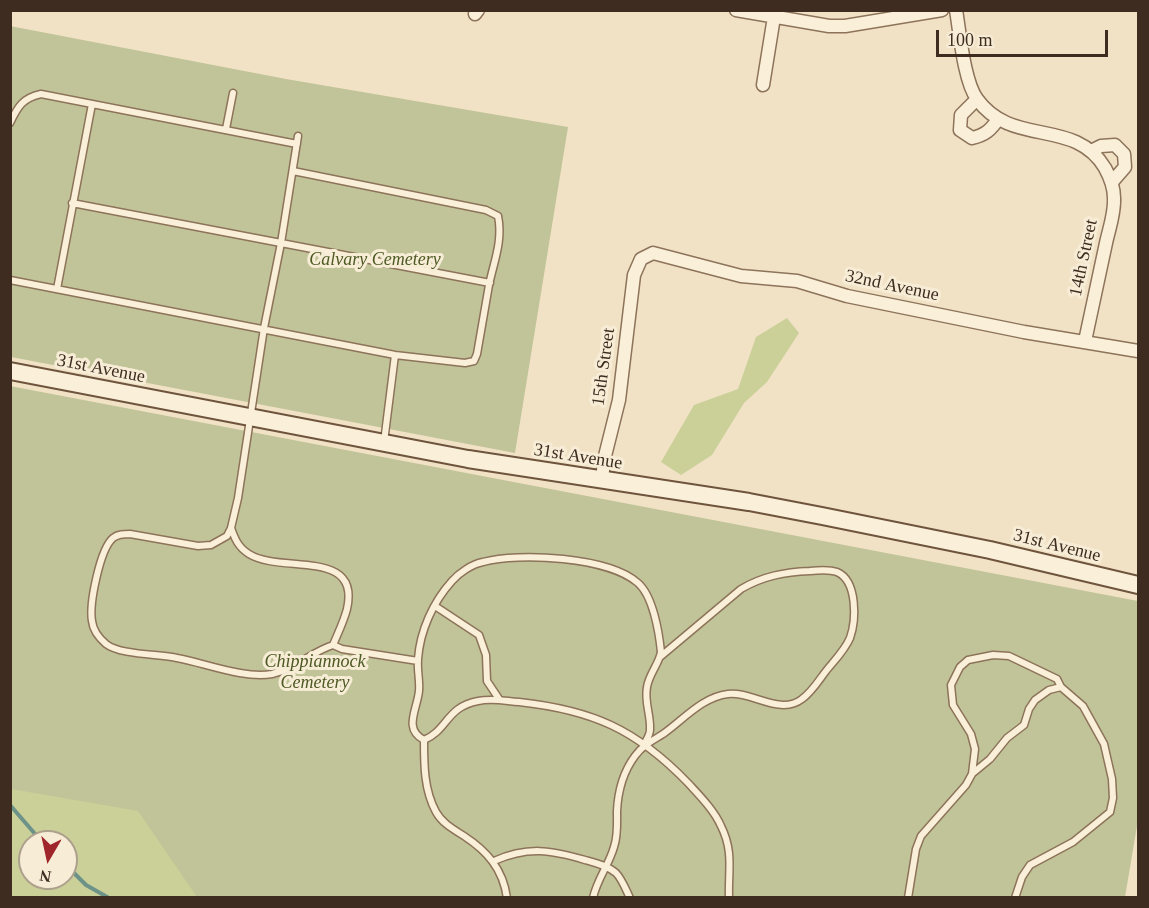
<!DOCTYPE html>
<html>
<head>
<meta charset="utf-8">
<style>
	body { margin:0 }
	#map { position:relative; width:1149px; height:908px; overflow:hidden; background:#f1e2c6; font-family:"Times New Roman",serif }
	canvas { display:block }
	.frame { position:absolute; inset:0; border:12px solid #3d2c1f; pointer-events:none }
	.north { position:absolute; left:18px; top:830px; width:60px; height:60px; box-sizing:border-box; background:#f7edd6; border:2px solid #ada08d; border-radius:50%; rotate:189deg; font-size:16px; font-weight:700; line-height:24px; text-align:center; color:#3d2c1f }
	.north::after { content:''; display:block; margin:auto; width:21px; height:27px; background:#9f272c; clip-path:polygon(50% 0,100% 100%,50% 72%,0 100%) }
	.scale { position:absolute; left:936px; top:30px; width:172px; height:27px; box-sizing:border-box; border:3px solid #3d2c1f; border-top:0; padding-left:8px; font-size:18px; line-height:21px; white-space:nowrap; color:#3d2c1f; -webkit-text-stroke:4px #f7edd6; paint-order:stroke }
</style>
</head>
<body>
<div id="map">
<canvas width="1149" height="908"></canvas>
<div class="frame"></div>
<div class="north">N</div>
<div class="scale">100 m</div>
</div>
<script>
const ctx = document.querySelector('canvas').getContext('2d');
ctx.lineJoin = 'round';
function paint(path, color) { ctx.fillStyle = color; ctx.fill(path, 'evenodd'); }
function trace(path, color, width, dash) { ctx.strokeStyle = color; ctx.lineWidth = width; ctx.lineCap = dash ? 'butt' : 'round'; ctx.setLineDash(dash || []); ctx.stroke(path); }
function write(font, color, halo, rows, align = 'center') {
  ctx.font = font + ' "Times New Roman",serif'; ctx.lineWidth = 6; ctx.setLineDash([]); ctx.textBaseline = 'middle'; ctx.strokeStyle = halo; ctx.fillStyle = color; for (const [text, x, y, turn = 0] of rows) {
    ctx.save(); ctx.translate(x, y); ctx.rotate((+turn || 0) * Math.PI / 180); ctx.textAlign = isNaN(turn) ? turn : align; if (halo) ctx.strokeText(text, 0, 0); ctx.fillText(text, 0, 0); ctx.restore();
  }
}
const green = new Path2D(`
	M787,318L799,333L767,382L744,403L712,455L681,475L661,462L694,405L738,389L756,337Z
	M10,620L489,897H11ZM30,842H66V878H30Z`);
const cemetery = new Path2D(`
	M10,26L286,79L568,127L515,453L11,357Z
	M10,386L1138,601V820L1125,897H197L138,811L11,789Z`);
const stream = new Path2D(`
	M10,805L42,842
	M66,865L86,885L109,898`);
const lane = new Path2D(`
	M10,123C18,106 23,98 41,94L297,144
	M226,129L233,93
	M72,203L490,283
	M10,280L395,355L465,363L474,361L477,354C481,331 485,308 489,285C494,261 503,241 498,216L486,210L293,171
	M57,289L92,104
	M384,442L395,355
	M231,528C235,539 238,547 249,554C281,574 361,548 347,609C344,621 338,633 333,645C311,652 295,669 272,674C244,679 205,663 177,658C159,654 120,655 106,644C99,638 93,630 92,621C89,604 100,549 113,538C118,534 124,534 130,534L198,546L211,545L227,536L231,528L238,498L264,328L281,243L298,136
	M435,606L479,635L486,655L487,681L499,699
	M333,645L342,649L418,661
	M424,740C403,729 417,710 419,691C420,681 417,670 418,659C420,631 433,602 452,581C459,573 472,564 483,562C519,552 609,557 638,583C653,596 659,632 661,652C659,664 649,674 647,687C644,702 651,715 650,730C650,734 647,739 645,743
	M424,740C448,730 446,707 478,701C492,698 505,701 519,702C592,710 636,729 688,783C699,795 714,810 721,826C734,852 728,871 729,898
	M424,740C424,765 424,790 436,812C442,823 453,829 464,836C487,851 503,869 507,898
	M973,773L990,759L1007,738L1024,725L1029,709L1035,700L1049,690L1061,687
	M494,861C528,846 551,850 585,860C596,863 608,866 616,873C622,879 626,890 630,898
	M593,898C597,879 609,865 614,847C618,836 617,823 617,811C618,791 623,772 635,756C643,745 652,741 663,734C683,720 702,697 728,694C752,691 780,716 802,699C812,692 819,680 826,671C834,661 845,650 850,638C856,621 858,581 837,572C829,569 819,570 810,571C785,572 763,576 741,589L660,657
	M908,898L916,849L921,836L966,785L972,774L975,749L971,734L953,705L951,685L960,667L968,660L993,655L1009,656L1057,679L1061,687L1083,706L1104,744L1112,779L1113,798L1110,812L1073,842L1030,865L1022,877L1015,898`);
const street = new Path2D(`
	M736,10L829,26H845L942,10
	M956,10C960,34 964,81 977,99C1012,148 1075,117 1105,168C1110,177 1114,187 1114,198C1115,213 1109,229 1106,243C1099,276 1092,308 1085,341
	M475,14L478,10
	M763,85L774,17
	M977,99L961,115L960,130L972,138C985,135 991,130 998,119
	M1091,151L1101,146L1115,145L1124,154L1125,167L1112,182
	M602,481L604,460L619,400L634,275L641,259L653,253L741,276L797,281L847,296L1024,332L1138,351`);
const secondary = new Path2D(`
	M10,371L468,459L749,502L822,516L990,550L1138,585`);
const streetNames = [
	["14th Street",1084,258,-78],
	["32nd Avenue",892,286,12],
	["15th Street",604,367,-82],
	["31st Avenue",101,369,11],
	["31st Avenue",578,457,9],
	["31st Avenue",1057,546,14]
];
const parkNames = [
	["Calvary Cemetery",375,260],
	["Chippiannock",315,662],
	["Cemetery",315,683]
];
paint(green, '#cbd099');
paint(cemetery, '#c1c498');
trace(stream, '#6d9388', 4);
trace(lane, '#8d735a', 9);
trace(street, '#8d735a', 15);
trace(secondary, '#6f543d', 20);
trace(lane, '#faf0da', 6);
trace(street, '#faf0da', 12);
trace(secondary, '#faf0da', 16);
write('18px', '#3d2c1f', '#f7edd6', streetNames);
write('italic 18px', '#4e5a24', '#f7edd6', parkNames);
</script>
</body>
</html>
